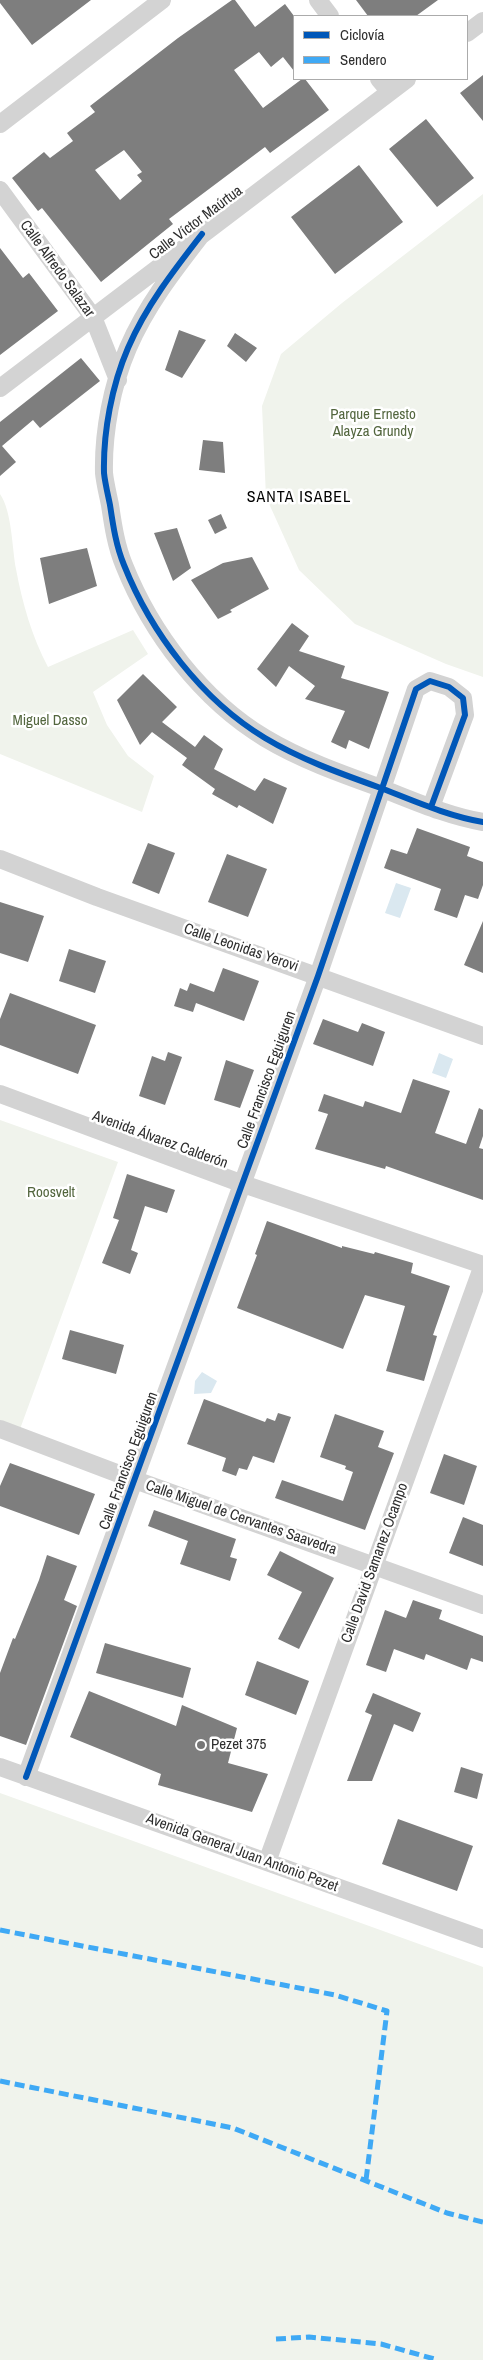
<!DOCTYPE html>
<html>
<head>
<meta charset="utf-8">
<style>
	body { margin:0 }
	#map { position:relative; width:483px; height:2360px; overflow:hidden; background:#fff; font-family:"Archivo Narrow",sans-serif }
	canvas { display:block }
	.legend { position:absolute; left:293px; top:15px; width:175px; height:65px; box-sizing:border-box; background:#fff; border:1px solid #ababab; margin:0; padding:6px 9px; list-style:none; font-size:15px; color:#2e2e2e }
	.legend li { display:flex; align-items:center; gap:10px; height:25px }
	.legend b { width:25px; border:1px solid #ababab }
</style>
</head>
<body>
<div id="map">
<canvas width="483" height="2360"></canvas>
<ul class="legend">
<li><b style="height:6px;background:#0057b8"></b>Ciclovía</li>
<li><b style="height:6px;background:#3fa9f5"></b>Sendero</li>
</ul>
</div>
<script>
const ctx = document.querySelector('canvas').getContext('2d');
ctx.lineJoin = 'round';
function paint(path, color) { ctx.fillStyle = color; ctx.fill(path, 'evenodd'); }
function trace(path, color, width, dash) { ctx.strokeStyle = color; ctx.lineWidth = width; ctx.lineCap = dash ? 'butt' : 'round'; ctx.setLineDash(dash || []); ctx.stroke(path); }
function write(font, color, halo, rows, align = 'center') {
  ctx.font = font + ' "Archivo Narrow",sans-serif'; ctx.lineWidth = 5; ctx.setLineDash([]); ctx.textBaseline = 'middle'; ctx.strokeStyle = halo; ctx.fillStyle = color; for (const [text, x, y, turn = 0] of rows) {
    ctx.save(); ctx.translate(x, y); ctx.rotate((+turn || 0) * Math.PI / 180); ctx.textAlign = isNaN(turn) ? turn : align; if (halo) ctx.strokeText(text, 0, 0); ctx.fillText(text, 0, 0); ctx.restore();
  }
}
const green = new Path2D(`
	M483,194V677L446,664L355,624L299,570L266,497L262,406L281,354L342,303Z
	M0,494C12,511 12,548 16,569C22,602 32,637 48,667L133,630L148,654L93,692L107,725L128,756L154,776L142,812L0,754Z
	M0,1120L118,1162L20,1429L0,1421Z
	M0,1793L483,1967V2360H0Z`);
const water = new Path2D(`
	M396,883L411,888L400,918L385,913Z
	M439,1053L453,1059L446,1078L432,1073Z
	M202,1372L217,1381L211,1393L194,1394L195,1381Z`);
const building = new Path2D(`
	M0,0H91L32,45L0,3Z
	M232,0H235L255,27L285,4L294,16V71L283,57L271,67L259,52L234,70L263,108L302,79H305L329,110L270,153L265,147L169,219L173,224L101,282L42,208L38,211L12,178L44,152L50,158L73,141L67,133L95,112L90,106L178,38ZM124,150L142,172L137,175L142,181L120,200L95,170Z
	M356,0H438L416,16H368Z
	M483,75V121L460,93Z
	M426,119L474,178L437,207L389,149Z
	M359,165L403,222L335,274L291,217Z
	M0,248L23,278L29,273L58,311L0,355Z
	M179,330L206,340L182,378L165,370Z
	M235,333L257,348L246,362L227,346Z
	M81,358L100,381L40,428L33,420L2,446L16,462L0,476V422Z
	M203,440L223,442L225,473L199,470Z
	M221,514L227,528L215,534L208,520Z
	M177,528L191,568L173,581L154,533Z
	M87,548L97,586L49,604L40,558Z
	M252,557L269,589L230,610L232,612L218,619L191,580L223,563Z
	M292,623L309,636L299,651L345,666L341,678L389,692L369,749L349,740L346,749L331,742L345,711L305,699L315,686L289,666L276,687L257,669Z
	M143,674L177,707L162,722L195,747L204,735L223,749L214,769L255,791L264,778L287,788L273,824L239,805L237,808L212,794L215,789L182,765L187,758L152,732L140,745L117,700Z
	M417,828L470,847L467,856L483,862V885L478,899L465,895L457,918L434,910L441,889L384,868L391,849L407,854Z
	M148,843L175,853L159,894L132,883Z
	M227,854L267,869L248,917L208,902Z
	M0,902L44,916L28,962L0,953Z
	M483,921V973L464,965Z
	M69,949L106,961L95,993L59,981Z
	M223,968L259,981L244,1021L196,1003L193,1012L174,1006L180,988L187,991L190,983L214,992Z
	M10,993L96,1025L78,1074L0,1045V1019Z
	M323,1019L358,1032L362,1023L385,1032L373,1066L313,1044Z
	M168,1052L182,1057L165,1105L139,1096L152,1056L165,1061Z
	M226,1060L254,1070L240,1108L214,1100Z
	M413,1079L450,1091L435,1133L466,1144L479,1108L483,1110V1136L479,1148L483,1149V1200L386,1166L385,1169L315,1149L328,1114L318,1111L324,1094L363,1107L365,1101L401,1113Z
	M127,1174L175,1190L167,1213L145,1206L131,1250L138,1253L130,1274L102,1263L119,1220L113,1218Z
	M267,1221L342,1248V1246L374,1254L375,1252L413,1263L411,1273L450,1286L433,1335L437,1336L424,1381L386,1371L405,1306L365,1295L343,1349L237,1308L257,1255L255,1254Z
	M70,1330L124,1345L116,1374L62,1359Z
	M204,1399L265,1422L267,1418L275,1421L278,1413L291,1417L274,1463L253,1456L247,1470L239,1468L236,1476L222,1471L226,1458L187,1444Z
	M335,1414L384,1431L378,1447L394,1453L365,1530L275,1498L282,1480L343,1501L353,1472L345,1469L346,1466L320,1457Z
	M444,1454L477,1466L464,1505L430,1493Z
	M10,1463L95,1494L79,1535L0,1506V1486Z
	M154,1510L236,1539L230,1557L237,1559L230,1581L180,1564L188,1541L148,1526Z
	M463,1517L483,1525V1566L449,1553Z
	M280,1551L334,1578L299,1649L278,1639L302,1592L267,1575Z
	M47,1555L77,1566L64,1600L77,1606L26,1745L0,1736V1673L13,1638L15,1639L39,1580Z
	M413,1600L442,1610L439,1619L483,1636V1662L471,1658L467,1670L426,1654L424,1660L394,1649L386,1672L366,1665L385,1610L406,1618Z
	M105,1643L191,1668L183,1698L96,1673Z
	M257,1661L309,1681L296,1715L245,1695Z
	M89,1691L176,1726L182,1705L237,1728L228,1763L268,1774L252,1812L158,1785L161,1774L70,1737Z
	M373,1693L421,1713L413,1732L394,1724L372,1781H347L372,1715L365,1712Z
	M461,1767L483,1774L477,1799L454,1792Z
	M398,1819L473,1846L457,1891L382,1864Z`);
const minor = new Path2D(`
	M318,0L330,16
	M467,33L483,21
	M379,79L390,92
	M0,124L162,0
	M0,190L93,317L118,380
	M202,234C174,270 146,306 128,348C112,385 103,432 104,473C105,483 108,495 110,505C113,525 116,546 124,565C151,633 202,700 265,738C300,759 339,773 378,787C412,800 447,816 483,822
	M0,388L407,79
	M0,859L97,897L483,1036
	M0,1094L243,1184L483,1265
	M0,1429L135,1480L483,1605
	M0,1767L483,1939
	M26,1777L318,976L416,689L430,681L449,687L463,698L465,715L431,807
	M267,1862L483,1265`);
const quiet = new Path2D(`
	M0,1930L335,1995L387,2011L366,2180
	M0,2081L233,2128L447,2213L483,2222
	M276,2339L309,2337L381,2344L438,2360`);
const cycleway = new Path2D(`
	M202,234C174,270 146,306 128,348C112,385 103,432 104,473C105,483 108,495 110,505C113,525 116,546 124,565C151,633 202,700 265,738C300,759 339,773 378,787C412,800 447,816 483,822
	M26,1777L318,976L416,689L430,681L449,687L463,698L465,715L431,807`);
const markers = [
	[201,1745,5,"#777"]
];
const streetNames = [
	["Calle Víctor Maúrtua",196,223,-37],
	["Calle Alfredo Salazar",57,269,54],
	["Calle Leonidas Yerovi",241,948,19],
	["Calle Francisco Eguiguren",267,1080,-70],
	["Avenida Álvarez Calderón",160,1140,20],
	["Calle Francisco Eguiguren",129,1461,-70],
	["Calle Miguel de Cervantes Saavedra",241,1518,19],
	["Calle David Samanez Ocampo",375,1563,-70],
	["Avenida General Juan Antonio Pezet",242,1853,20]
];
const parkNames = [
	["Parque Ernesto",373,415],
	["Alayza Grundy",373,432],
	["Miguel Dasso",50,721],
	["Roosvelt",51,1193]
];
const poiNames = [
	["Pezet 375",211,1745]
];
const neighbourhoodNames = [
	["SANTA ISABEL",299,498]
];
paint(green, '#f0f3ec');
paint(water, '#dae8f0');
paint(building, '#7e7e7e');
trace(minor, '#d3d3d3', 18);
trace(quiet, '#3fa9f5', 5, [10, 5]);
trace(cycleway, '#0057b8', 6);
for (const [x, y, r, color] of markers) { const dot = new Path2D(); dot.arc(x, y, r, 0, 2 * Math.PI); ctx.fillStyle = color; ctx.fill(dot); trace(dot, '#fff', 2); }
write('15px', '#2e2e2e', '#fff', streetNames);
write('15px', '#53663e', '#fff', parkNames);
write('15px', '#2e2e2e', '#fff', poiNames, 'left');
ctx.letterSpacing = '1px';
write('16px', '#000', '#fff', neighbourhoodNames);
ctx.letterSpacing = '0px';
</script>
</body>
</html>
